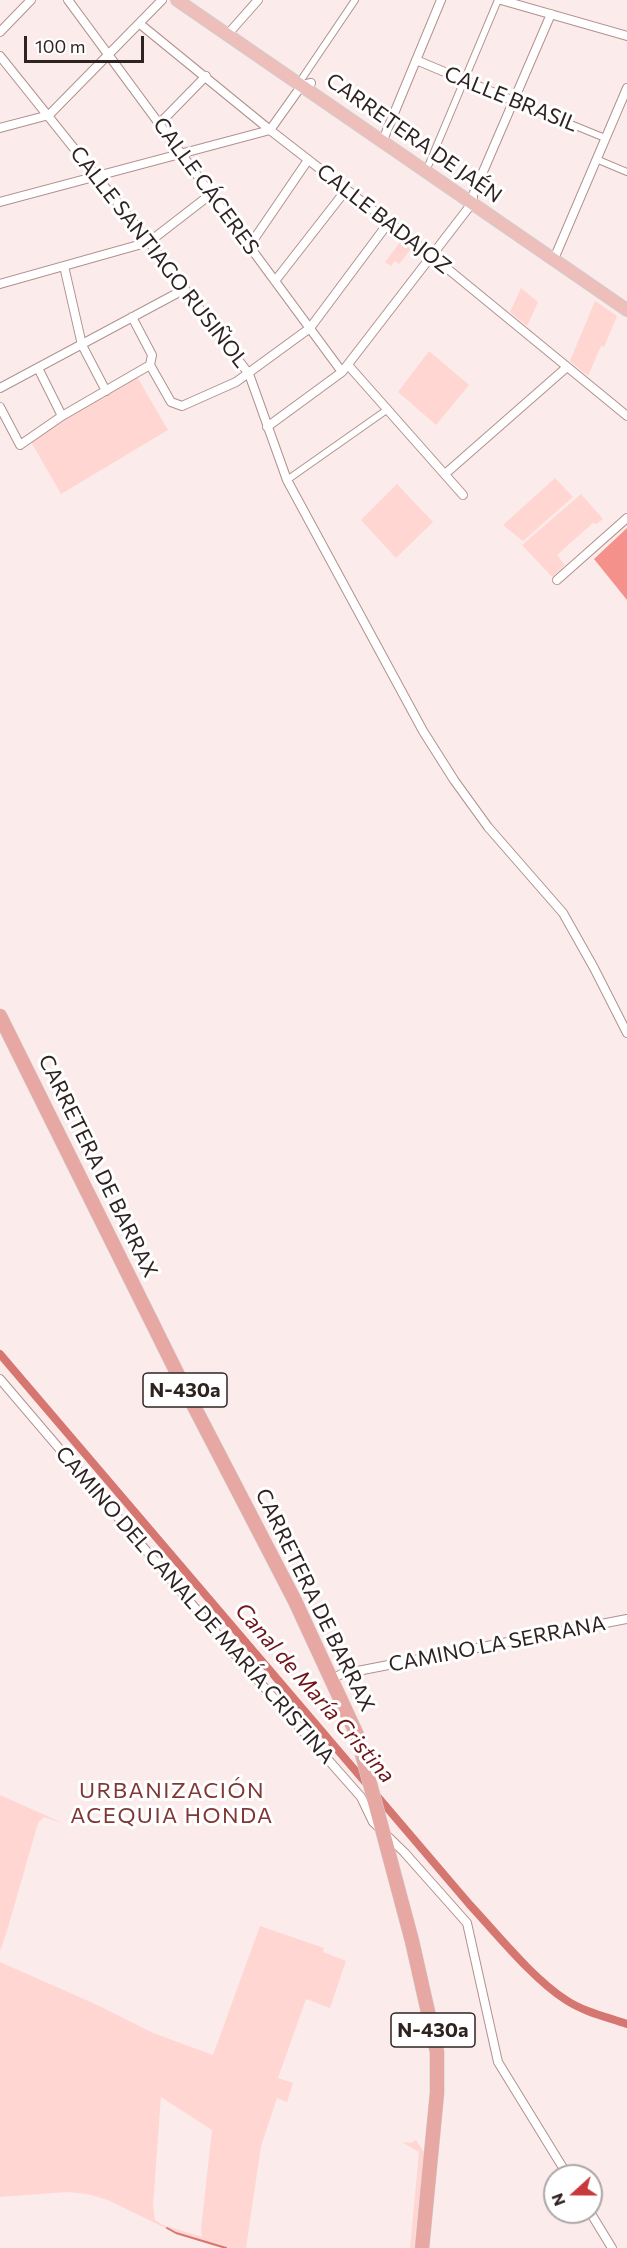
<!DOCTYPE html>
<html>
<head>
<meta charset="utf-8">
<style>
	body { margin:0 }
	#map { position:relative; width:627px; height:2248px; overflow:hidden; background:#fbeceb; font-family:Commissioner,sans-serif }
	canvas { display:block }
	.north { position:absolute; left:543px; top:2164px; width:60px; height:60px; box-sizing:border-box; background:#fff; border:2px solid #aca7a7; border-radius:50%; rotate:249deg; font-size:16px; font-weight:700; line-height:24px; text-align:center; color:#2f2322 }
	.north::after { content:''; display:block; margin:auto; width:21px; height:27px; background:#c8393b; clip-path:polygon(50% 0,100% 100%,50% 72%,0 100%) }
	.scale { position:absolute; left:24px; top:36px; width:120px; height:27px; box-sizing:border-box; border:3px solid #2f2322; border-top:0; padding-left:8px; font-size:18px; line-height:21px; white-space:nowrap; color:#2f2322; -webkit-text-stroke:4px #fff; paint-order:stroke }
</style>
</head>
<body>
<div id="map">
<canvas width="627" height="2248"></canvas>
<div class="north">N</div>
<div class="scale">100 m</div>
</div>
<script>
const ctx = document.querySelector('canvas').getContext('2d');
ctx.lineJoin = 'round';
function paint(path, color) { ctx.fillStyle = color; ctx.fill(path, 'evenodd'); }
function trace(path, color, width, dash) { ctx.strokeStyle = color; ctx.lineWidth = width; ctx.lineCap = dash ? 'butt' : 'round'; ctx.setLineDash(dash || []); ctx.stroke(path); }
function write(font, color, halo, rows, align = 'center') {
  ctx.font = font + ' Commissioner,sans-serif'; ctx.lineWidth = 6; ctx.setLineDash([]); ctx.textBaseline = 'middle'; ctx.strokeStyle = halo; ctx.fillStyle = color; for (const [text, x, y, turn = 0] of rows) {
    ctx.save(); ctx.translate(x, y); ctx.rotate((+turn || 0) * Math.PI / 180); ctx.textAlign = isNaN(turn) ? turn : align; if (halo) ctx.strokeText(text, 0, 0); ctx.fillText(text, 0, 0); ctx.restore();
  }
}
const green = new Path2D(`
	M401,241L411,249L399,264L395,261L391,266L385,262Z
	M521,288L538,302L527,326L510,312Z
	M595,301L617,316L604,347L601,346L588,376L570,361Z
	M429,351L469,385L436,425L398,392Z
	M136,375L168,430L61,494L30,440Z
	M555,478L573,497L523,541L503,525Z
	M397,484L433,522L396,558L361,520Z
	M581,494L603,519L597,524L593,523L557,555L565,565L552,577L522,545Z
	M0,1795L65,1824L44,1817L38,1823L7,1931L0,1951Z
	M260,1926L324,1948L323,1952L346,1961L330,2008L306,1999L278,2078L293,2083L287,2102L277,2098L261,2146L246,2248H222L210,2245L163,2227L108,2200L87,2194L67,2192L0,2197V1962L95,2004L153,2033L213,2055ZM161,2097L212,2130L201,2229L202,2237L163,2225L155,2220L153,2205Z
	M416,2140L424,2152L414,2248H410L419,2152L402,2142L411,2143Z`);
const forest = new Path2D(`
	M627,528V600L594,559Z`);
const stream = new Path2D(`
	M167,2228L176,2233L226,2248`);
const canal = new Path2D(`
	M0,1354L470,1905C497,1934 533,1979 566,2000C584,2012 607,2017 627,2024`);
const pedestrian = new Path2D(`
	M303,77L355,0
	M514,101L605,138
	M596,159L627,172
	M429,164L498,0
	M287,480L388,409`);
const minor = new Path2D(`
	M68,0L342,372
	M501,0L627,36
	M140,24L270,130L432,256L627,416
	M0,32L31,0
	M228,34L258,0
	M0,56L149,242L249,374L287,480L423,731L454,780L488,827L563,913L594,968L627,1033
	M416,60L514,101
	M160,123L206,76
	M0,128L49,115L162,0
	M383,140L441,0
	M0,202L270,130L302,85L311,83
	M250,245L308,160
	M554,259L627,88
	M64,266L82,345L106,391
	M275,281L346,190
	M0,284L149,242L211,194
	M132,317L152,355L150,365L171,402L182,406L236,382L310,328L389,222
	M348,365L463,495
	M38,368L62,416
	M0,388L185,289
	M0,407L20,445L62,416L150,365
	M267,427L342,372L473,202V195L551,14
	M445,474L567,367
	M557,580L627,518
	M0,1379L219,1636L361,1797L373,1822L404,1852L467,1923L498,2062L568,2176
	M333,1678L342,1674L627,1619
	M590,2212L612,2248`);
const primary = new Path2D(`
	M177,0L627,310`);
const trunk = new Path2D(`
	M0,1016L184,1387L295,1601L357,1735L412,1941L437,2052V2093L422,2248`);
const shields = [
	[185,1390,84],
	[433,2030,84]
];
const shieldNames = [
	["N-430a",185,1390],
	["N-430a",433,2030]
];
const streetNames = [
	["CALLE BRASIL",511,99,22],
	["CARRETERA DE JAÉN",414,138,35],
	["CALLE CÁCERES",206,186,54],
	["CALLE BADAJOZ",384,219,38],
	["CALLE SANTIAGO RUSIÑOL",159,257,52],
	["CARRETERA DE BARRAX",98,1166,64],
	["CARRETERA DE BARRAX",315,1600,64],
	["CAMINO DEL CANAL DE MARÍA CRISTINA",195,1605,49],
	["CAMINO LA SERRANA",497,1644,-11]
];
const waterNames = [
	["Canal de María Cristina",315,1693,49]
];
const neighbourhoodNames = [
	["URBANIZACIÓN",172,1791],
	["ACEQUIA HONDA",172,1816]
];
paint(green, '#ffd6d2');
paint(forest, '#f5918b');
trace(stream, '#d67670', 2);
trace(canal, '#d67670', 8);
trace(pedestrian, '#b1918d', 8);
trace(minor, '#b1918d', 10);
trace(primary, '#d1cfce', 14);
trace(trunk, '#d1cfce', 15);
trace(pedestrian, '#fff', 6);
trace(minor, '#fff', 8);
trace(primary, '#edbeba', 12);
trace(trunk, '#e7a8a3', 14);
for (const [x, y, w] of shields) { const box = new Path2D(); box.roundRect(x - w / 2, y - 17, w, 34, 4.5); ctx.fillStyle = '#fff'; ctx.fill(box); trace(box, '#2f2322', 1.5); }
write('bold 20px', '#2f2322', null, shieldNames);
write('21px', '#2f2322', '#fff', streetNames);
write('italic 22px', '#6d1518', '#fff', waterNames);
ctx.letterSpacing = '1.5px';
write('22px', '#7f3835', '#fff', neighbourhoodNames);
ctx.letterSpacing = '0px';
</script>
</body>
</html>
